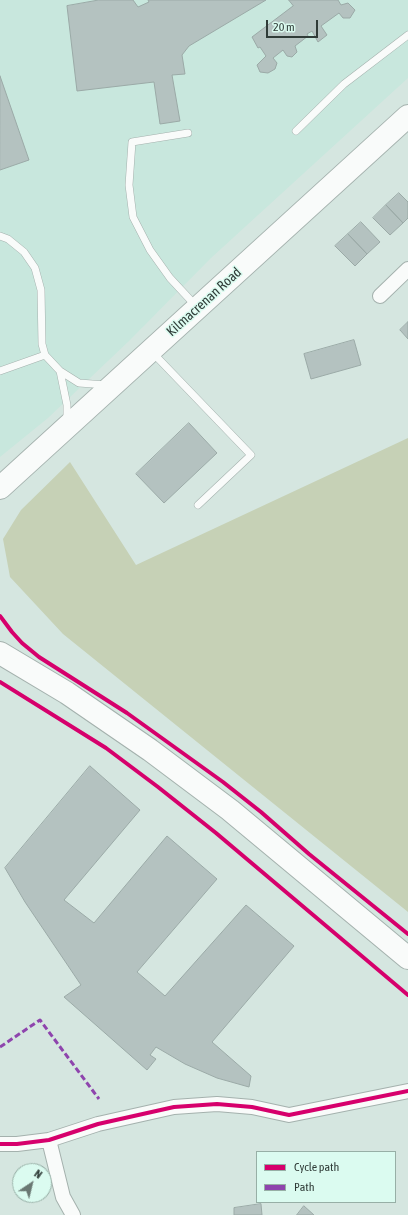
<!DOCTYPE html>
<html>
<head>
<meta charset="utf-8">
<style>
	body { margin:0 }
	#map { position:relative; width:408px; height:1215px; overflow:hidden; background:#d5e6e0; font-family:"Asap Condensed",sans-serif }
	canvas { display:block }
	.legend { position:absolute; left:256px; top:1151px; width:140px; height:52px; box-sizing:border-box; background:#dbfbf0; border:1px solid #97afa6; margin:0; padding:5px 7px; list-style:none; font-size:12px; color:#303c38 }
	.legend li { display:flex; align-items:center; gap:8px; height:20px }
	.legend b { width:20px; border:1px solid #97afa6 }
	.north { position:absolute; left:12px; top:1163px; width:40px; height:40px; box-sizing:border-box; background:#dbfbf0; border:1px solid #97afa6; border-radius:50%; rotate:35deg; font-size:11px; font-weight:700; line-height:16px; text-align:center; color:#303c38 }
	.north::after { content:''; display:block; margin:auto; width:14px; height:18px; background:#6a7873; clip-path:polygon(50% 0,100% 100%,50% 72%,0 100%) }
	.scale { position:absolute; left:266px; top:20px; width:52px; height:18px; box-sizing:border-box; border:2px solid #303c38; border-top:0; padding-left:5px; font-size:12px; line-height:14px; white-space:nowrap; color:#303c38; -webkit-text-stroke:3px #dbfbf0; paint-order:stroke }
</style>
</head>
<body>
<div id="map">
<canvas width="408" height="1215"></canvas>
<ul class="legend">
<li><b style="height:5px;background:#d6006c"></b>Cycle path</li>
<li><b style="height:5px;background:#8e44ad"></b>Path</li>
</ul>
<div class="north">N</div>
<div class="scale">20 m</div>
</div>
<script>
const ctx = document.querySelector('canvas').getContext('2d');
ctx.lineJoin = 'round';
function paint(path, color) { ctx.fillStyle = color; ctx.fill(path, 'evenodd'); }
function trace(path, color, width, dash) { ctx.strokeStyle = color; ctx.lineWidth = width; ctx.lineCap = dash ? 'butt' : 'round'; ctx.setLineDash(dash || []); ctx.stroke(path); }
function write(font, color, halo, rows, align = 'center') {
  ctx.font = font + ' "Asap Condensed",sans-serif'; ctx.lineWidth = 3; ctx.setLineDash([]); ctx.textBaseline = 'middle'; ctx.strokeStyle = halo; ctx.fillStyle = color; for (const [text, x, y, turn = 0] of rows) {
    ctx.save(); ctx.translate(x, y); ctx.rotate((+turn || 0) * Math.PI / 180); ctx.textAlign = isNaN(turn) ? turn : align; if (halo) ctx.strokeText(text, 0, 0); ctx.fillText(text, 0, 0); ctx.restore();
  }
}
const built = new Path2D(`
	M0,0H408V78L211,258L129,341L48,418L0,457Z`);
const green = new Path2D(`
	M408,438V912L63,634L10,577L3,539L21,510L70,462L136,565Z`);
const building = new Path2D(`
	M99,0H133L138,7L149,2L148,0H266L189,46L182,55L185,74L172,75L180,121L160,124L154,82L77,91L67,6Z
	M289,0H338L341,5L348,3L355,10L350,18H343L339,13L321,26L327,35L318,42L312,31L307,34L308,36L295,46L297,52L292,57L287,56L283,50L273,58L277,63L275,69L268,73L260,72L257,65L266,56L260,47L258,48L252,37L293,6Z
	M0,76L29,160L0,170Z
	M399,193L408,202V218L403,223L386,205Z
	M386,205L403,223L390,235L373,218Z
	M361,222L380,242L367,254L348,234Z
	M348,234L367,254L355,266L335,246Z
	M408,322V339L400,330Z
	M354,340L361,365L311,379L304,354Z
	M189,423L217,453L164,503L136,474Z
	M90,766L140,810L64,900L94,923L167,836L217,879L137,972L165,996L246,905L294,946L212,1042L251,1076L249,1087L217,1078L185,1064L156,1047L150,1055L156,1059L147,1070L64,997L81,985L25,902L5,868Z
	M261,1204L262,1215H234V1208Z
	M304,1206L314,1215H297Z`);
const service = new Path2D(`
	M296,131L344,84L408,35
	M188,133L132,142L129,185L133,217L150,250L170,278L196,306
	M0,236L8,239L24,252L35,268L41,290L42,344L45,355L60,371L79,383L106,385
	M152,352L251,455L198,505
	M0,371L45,355
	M60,371L67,405V420`);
const minor = new Path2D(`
	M380,296L408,269
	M49,1140L63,1197L73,1215
	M0,1144H17L49,1140L98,1124L174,1107L217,1104L252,1107L289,1115L408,1091`);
const primary = new Path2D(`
	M0,488L408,116
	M0,653L67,693L150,750L230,810L408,958`);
const quiet = new Path2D(`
	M0,1047L40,1020L99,1099`);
const cycleway = new Path2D(`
	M0,616L12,632L22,643L39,657L127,713L223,782L261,812L309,854L408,934
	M0,682L106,748L158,787L216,833L408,995
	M0,1144H17L49,1140L98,1124L174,1107L217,1104L252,1107L289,1115L408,1091`);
const streetNames = [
	["Kilmacrenan Road",204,302,-42]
];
paint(built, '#c8e7dd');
paint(green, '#c6d1b6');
paint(building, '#b4c2c0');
trace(building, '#9baaa7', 1);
trace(service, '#a4b1ad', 8);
trace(minor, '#a4b1ad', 16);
trace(primary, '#a4b1ad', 24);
trace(service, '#f9fbfa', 7);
trace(minor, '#f9fbfa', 14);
trace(primary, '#f9fbfa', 22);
trace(quiet, '#8e44ad', 3, [6, 3]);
trace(cycleway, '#d6006c', 4);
write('14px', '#303c38', '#dbfbf0', streetNames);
</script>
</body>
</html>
